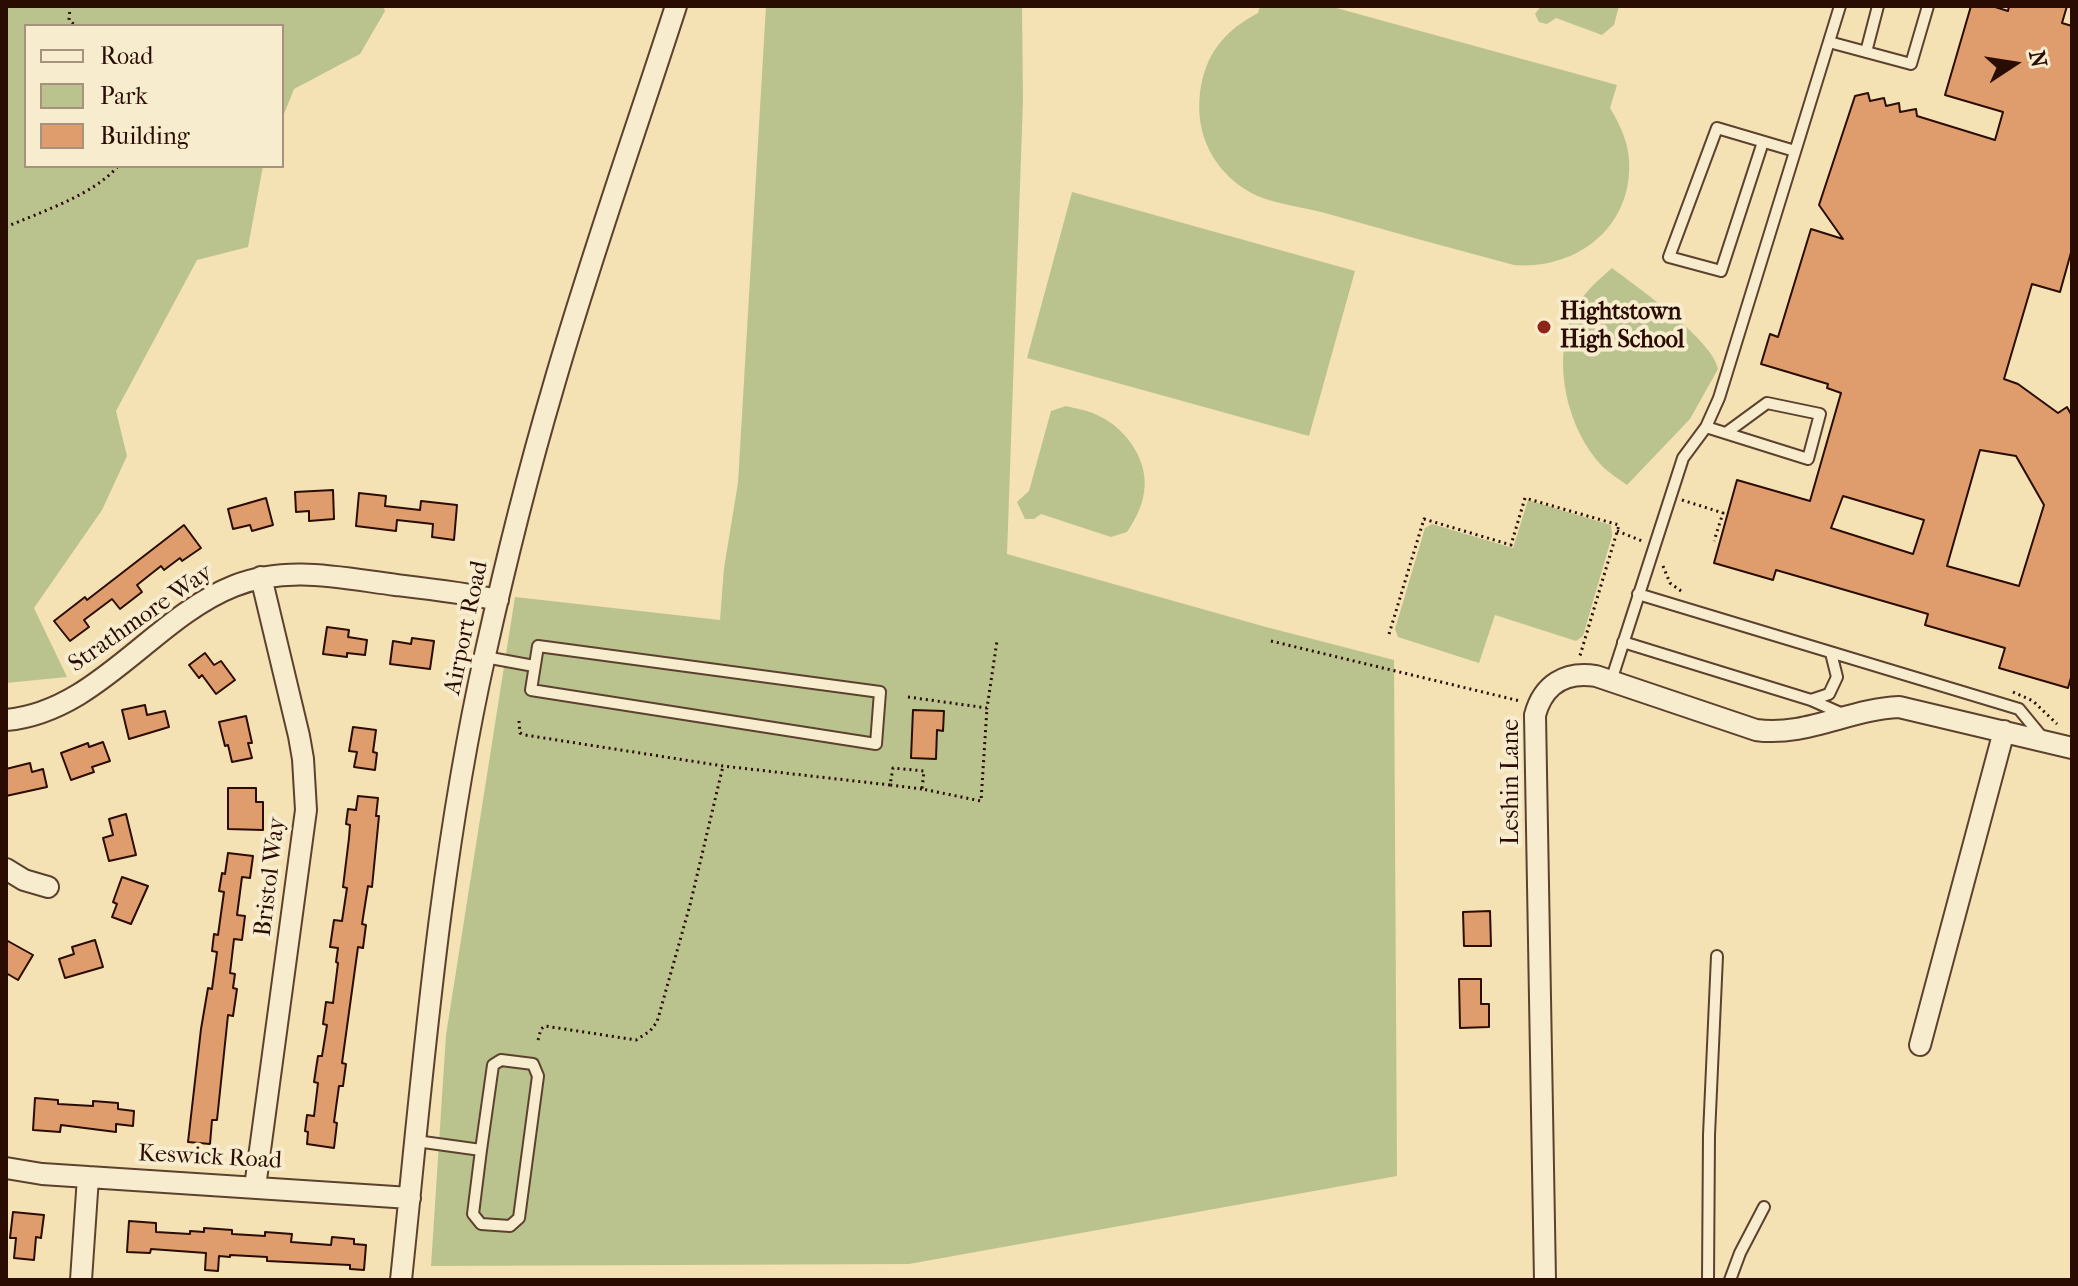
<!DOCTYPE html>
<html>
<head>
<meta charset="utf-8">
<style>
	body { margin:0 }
	#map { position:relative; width:2078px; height:1286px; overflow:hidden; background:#f4e1b4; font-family:"IM FELL French Canon",serif }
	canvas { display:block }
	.frame { position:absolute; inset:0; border:8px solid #2a0c03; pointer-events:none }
	.legend { position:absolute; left:24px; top:24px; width:260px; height:144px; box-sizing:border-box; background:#f8ecce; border:2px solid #a6927d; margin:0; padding:10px 14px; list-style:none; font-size:24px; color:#2a0c03 }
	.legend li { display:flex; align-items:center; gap:16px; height:40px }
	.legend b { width:40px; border:2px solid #a6927d }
	.north { position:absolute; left:1974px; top:24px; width:80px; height:80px; -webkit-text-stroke:6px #f8ecce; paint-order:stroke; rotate:78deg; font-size:22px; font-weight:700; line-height:32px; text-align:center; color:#2a0c03 }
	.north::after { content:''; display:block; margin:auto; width:28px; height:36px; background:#2a0c03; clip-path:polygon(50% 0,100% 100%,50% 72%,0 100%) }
</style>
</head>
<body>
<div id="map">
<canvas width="2078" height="1286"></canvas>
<div class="frame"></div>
<ul class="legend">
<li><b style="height:10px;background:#f8ecce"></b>Road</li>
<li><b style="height:22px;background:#bac38e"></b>Park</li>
<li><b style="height:22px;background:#df9d6e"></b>Building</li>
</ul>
<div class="north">N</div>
</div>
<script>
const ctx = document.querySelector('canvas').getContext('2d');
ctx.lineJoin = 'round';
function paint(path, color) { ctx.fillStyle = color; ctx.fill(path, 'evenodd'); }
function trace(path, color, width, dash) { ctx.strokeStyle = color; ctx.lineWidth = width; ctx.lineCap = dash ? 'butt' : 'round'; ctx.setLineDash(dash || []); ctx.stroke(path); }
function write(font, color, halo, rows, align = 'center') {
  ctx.font = font + ' "IM FELL French Canon",serif'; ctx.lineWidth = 8; ctx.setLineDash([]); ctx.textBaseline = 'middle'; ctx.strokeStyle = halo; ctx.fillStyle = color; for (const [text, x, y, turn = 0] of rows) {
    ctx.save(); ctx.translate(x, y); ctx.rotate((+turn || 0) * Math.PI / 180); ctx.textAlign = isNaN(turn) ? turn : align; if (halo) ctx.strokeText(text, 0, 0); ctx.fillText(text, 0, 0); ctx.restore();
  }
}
const green = new Path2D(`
	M6,6H383L385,11L360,54L294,89L282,119V26H26V166H263L248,247L197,260L116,411L127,456L102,510L34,608L67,677L6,683Z
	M766,6H1022L1023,100L1007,554L1266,627L1394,660L1397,1176L909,1264L431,1266L446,1035L515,597L720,620L724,568L738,483Z
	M1260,6H1329L1617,85L1610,108C1619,123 1628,141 1629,160C1633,227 1577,270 1514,265C1451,248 1388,231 1325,213C1303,207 1267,203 1248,191C1213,170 1195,134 1200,93C1205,54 1224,31 1258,13Z
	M1541,6H1619L1614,25L1602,35L1556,18L1547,24L1539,22L1535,14Z
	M1072,192L1355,271L1309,436L1027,358Z
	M1612,268C1637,287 1713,340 1718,369L1690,419L1627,485C1619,479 1609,473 1602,466C1567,429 1552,363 1572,315C1580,296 1597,281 1612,268Z
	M1066,406C1076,409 1088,410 1097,415C1127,428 1152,464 1143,498C1140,511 1134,521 1127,532L1111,537L1041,514L1034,519H1025L1017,502L1029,491L1051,411Z
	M1528,500L1611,525L1612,536L1583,636L1576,641L1495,615L1479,663L1398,637L1395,629L1425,528L1432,524L1513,548Z`);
const building = new Path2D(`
	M1971,6H1992L2008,11L2009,6H2067L2062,23L2072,26V249L2060,292L2032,284L2004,379L2018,384L2058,413L2067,407L2072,416V674L2068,688L1999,668L2005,648L1925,625L1928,614L1776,570L1773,580L1714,563L1737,480L1810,501L1841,393L1827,388L1828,384L1761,364L1770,334L1778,337L1811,229L1843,239L1819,205L1855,96L1868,93L1870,101L1884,98L1886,106L1899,103L1900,112L1916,109L1917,116L1995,140L2003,112L1945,95ZM1980,450L2016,456L2044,505L2019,586L1947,566ZM1843,496L1924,520L1913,554L1831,528Z
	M333,490L334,519L309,521V511L296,512L295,492Z
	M359,493L386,496L385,506L420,510L421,501L457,505L454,540L432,537L433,524L397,520L396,531L356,526Z
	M266,498L273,525L252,531L250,525L233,529L228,509Z
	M184,525L201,548L182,561L180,558L164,570L161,566L137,585L142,592L120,609L112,599L84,620L89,627L70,641L54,621L85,597L87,600Z
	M327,627L349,630L348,637L367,640L365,655L347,653V657L323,654Z
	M412,638L434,641L430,669L390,664L393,641L411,644Z
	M205,653L214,665L221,661L235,680L216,694L202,675L199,678L189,665Z
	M145,705L147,715L165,711L169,727L129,739L122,710Z
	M913,710L944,711L943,731L937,730L936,759L911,758Z
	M246,716L252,743H248L252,758L232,762L228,745L225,746L219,722Z
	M353,727L376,730L373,752L377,753L375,770L354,767L357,752L349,751Z
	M103,742L110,761L92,767L94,772L71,780L61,753L88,743L89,747Z
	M30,763L32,772L43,769L47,787L6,796V769Z
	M228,788H256V802H263V830L228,829Z
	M358,796L378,798L376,816H379L372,887L368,886L362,924L366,925L363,948L358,947L342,1063L346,1064L343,1086H339L334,1122L337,1123L334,1148L307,1144L308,1132L305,1131L307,1115L314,1116L318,1083L314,1082L318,1056H322L327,1025L323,1024L326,1002L333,1003L338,963L336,962L338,948L330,947L334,920L342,921L347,888L343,887L349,838L350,825L346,824L348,809L356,810Z
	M126,814L136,855L109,861L103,838L113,835L109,819Z
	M228,853L253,856L250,878L242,877L237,915L245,916L242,940L234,939L230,973L235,974L233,988L237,989L233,1016L228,1015L217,1120H212L210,1144L188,1142L201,1029L208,988L212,989L217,952L212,951L214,934L218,935L224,892L219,891L222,873L225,874Z
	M122,877L148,886L131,924L112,917L117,904L113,902Z
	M1490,911L1491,946H1464L1463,912Z
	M6,940L33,955L18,980L6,973Z
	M95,940L103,967L65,978L59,959L74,954L72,947Z
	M1459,979H1481V1004H1489V1027L1460,1028Z
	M35,1098L58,1100V1104L93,1106V1101L118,1103V1109L134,1111L133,1126L116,1124V1132L61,1125L60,1132L33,1130Z
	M13,1212L44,1215L41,1238L36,1237L34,1260L14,1258L16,1238H10Z
	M129,1221L156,1223V1232L190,1234V1231L204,1232V1228L232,1230V1234L265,1236V1232L292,1234L291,1242L331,1245L332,1237L354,1239V1244L366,1245L364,1270L350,1269V1265L267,1261V1257L230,1255V1257L219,1256L218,1271L205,1270L206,1253L151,1249L150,1253L127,1252Z`);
const path = new Path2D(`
	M70,6L69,20L76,26
	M6,227C40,212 94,195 118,166
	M1682,500L1723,513L1714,541
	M1617,531L1642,541
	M1663,566L1670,583L1681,591
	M1389,634L1424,519L1511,545L1525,498L1619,525L1579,659
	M1271,641L1520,701
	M2013,692L2033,701L2057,724
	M908,697L987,708L997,641
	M519,721L520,733L525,735L723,766L890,785
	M922,789L890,785L893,768L924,771L922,789L981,801L987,708
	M538,1040L541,1029L545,1026L636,1040L650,1031L657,1022L690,905L723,766`);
const lane = new Path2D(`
	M1829,42L1911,64L1928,6
	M1866,52L1878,6
	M1763,142L1721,271L1669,257L1717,128L1795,151
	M1706,427L1808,459L1820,414L1767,403L1726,433
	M1638,594L2019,709L2042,737
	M1623,642L1811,700L1845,715
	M538,646L880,692L876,744L531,690Z
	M485,657L534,666
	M1611,681L1683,458L1706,427L1719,398L1840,6
	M1811,700L1829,694L1837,677L1831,653
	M416,1141L481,1150L493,1065L501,1060L533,1064L538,1076L519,1218L510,1226L481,1224L473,1214L481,1150
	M1708,1280L1709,1135L1717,956
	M1730,1280L1740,1253L1764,1207`);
const street = new Path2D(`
	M6,720C97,712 153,618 234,586C287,565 341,578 396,585C430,589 465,593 498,600
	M6,869L24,880L48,887
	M1920,1045L2004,731
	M6,1168L42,1174L410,1198
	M255,1187L306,810L303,759L299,736L261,577
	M81,1280L88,1177
	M401,1280C423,1071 439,861 485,655C505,565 527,476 553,388C590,259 635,133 676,6
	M1545,1280L1535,715C1543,685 1565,671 1596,676L1756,730C1805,737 1850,709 1899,707L2072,748`);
const markers = [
	[1544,327,8,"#8f2418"]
];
const poiNames = [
	["Hightstown",1560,313],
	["High School",1560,341]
];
const streetNames = [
	["Strathmore Way",141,619,-35],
	["Airport Road",467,628,-78],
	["Leshin Lane",1512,782,-90],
	["Bristol Way",271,877,-83],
	["Keswick Road",210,1158,3]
];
paint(green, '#bac38e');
paint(building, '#df9d6e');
trace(building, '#2a0c03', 2);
trace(lane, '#5c412f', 14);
trace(street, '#5c412f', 24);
trace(path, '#2a0c03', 3, [2, 4]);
trace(lane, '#f8ecce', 10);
trace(street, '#f8ecce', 20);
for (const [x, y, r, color] of markers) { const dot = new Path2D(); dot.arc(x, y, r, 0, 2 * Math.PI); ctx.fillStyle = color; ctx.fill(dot); trace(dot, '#f8ecce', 3); }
write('bold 24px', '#2a0c03', '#f8ecce', poiNames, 'left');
write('24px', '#2a0c03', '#f8ecce', streetNames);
</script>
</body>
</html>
